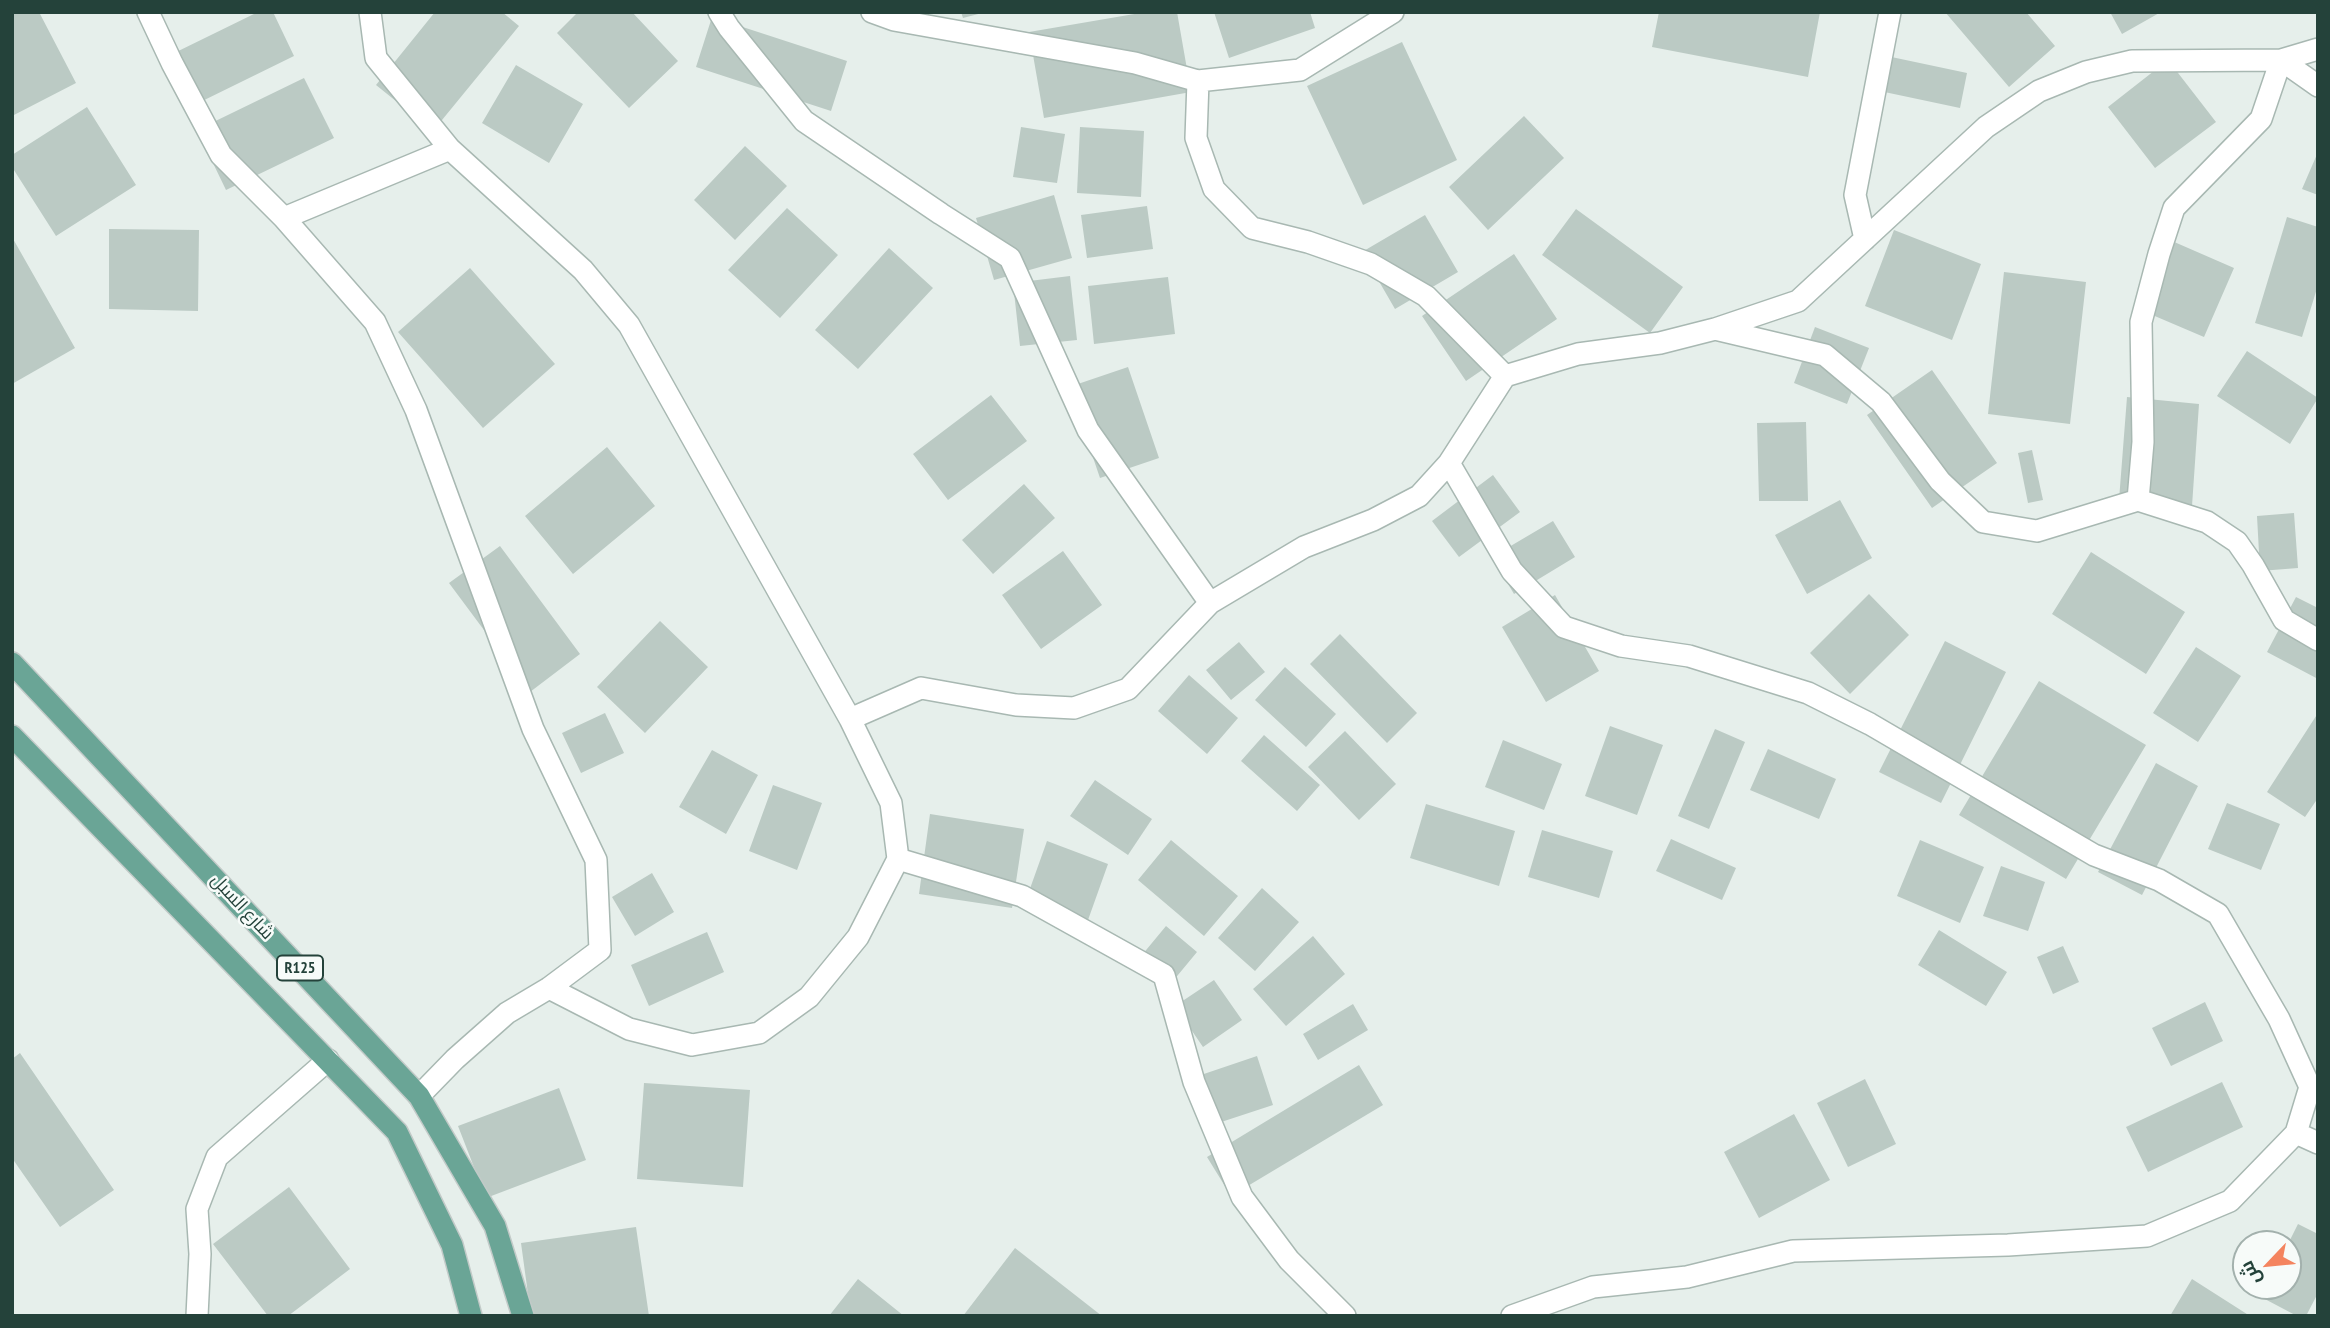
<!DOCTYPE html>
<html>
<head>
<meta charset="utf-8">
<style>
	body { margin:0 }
	#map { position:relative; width:2330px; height:1328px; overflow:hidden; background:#e6efeb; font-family:"PT Sans Narrow",Cairo,sans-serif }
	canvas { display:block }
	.frame { position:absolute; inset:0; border:14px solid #24423a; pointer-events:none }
	.north { position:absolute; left:2232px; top:1230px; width:70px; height:70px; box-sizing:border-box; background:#f7fbf9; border:2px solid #a3b1ad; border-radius:50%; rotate:244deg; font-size:19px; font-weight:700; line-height:28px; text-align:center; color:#24423a }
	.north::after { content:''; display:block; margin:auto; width:24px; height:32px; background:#f4845f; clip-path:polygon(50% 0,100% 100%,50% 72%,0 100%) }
</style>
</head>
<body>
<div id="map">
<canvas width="2330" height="1328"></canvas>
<div class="frame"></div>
<div class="north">ش</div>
</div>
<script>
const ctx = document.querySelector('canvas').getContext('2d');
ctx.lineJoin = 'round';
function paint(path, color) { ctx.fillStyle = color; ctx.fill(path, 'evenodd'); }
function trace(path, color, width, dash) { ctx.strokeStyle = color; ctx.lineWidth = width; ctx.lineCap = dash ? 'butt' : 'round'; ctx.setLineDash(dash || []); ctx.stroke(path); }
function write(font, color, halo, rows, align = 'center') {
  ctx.font = font + ' "PT Sans Narrow",Cairo,sans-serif'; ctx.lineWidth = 5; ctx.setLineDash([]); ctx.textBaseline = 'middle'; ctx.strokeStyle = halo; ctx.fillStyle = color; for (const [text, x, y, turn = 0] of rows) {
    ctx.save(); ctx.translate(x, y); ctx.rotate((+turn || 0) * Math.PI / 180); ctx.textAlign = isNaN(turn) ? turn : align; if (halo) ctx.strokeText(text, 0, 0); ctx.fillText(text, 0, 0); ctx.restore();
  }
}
const building = new Path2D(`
	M17,12H39L76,83L12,116V15Z
	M258,12H273L294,56L186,109L162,59Z
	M435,12H502L519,26L433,131L376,85Z
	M578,12H632L678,61L629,108L557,33Z
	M961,12H982V13L963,18Z
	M1146,12H1177L1191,92L1044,118L1029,32Z
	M1214,12H1310L1315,28L1229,58Z
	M1659,12H1820L1808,77L1652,47Z
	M1945,12H2026L2055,46L2009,87Z
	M2110,12H2161L2122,34Z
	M712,17L847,61L831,111L696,67Z
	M1402,42L1457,160L1363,205L1307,86Z
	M1882,55L1967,73L1960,108L1875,90Z
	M2168,60L2216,122L2155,168L2108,107Z
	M516,65L583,104L549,163L482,123Z
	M304,78L334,138L226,190L197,130Z
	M87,107L136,185L56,236L12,167V155Z
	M1524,116L1564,158L1488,230L1449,187Z
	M1021,127L1065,134L1057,183L1013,177Z
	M1080,127L1144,131L1141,197L1077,193Z
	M745,146L787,186L735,240L694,200Z
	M2318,152V195L2302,189Z
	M1054,195L1072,258L994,280L976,218Z
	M1147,206L1153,249L1087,258L1081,215Z
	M787,208L838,255L780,318L728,270Z
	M1576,209L1683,287L1650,333L1542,255Z
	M1425,215L1458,272L1395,309L1362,252Z
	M2287,217L2318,227V285L2302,337L2255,323Z
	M109,229L199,230L198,311L109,309Z
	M1894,230L1981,264L1952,340L1865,306Z
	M12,237L75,348L12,384Z
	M2172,241L2234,268L2204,337L2143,311Z
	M889,248L933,288L858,369L815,330Z
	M1514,254L1557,319L1466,381L1422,316Z
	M470,268L555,364L483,428L398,332Z
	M2004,272L2086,282L2070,424L1988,414Z
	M1070,276L1077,340L1020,346L1013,283Z
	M1168,277L1175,334L1094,344L1088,286Z
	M1815,327L1869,348L1847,404L1794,383Z
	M2247,351L2318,398L2290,444L2217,396Z
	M1128,367L1159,458L1100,478L1069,387Z
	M1932,370L1997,463L1932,508L1867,415Z
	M991,395L1027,441L948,500L913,454Z
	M2127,397L2199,404L2192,506L2119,500Z
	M1806,422L1808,501H1759L1757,423Z
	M607,447L655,506L573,574L525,516Z
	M2032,450L2043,500L2028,503L2018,453Z
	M1493,475L1520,512L1459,557L1432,521Z
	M1024,484L1055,518L993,574L962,540Z
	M1840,500L1872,558L1807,594L1775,535Z
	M2294,513L2298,568L2260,571L2257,516Z
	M1553,521L1575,557L1514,594L1492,557Z
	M500,546L580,654L530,692L449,583Z
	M1063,551L1102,605L1041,649L1002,595Z
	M2091,552L2185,612L2146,674L2052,614Z
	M1869,594L1909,635L1850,694L1810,653Z
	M1555,595L1599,671L1546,702L1502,627Z
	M2296,597L2318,608V679L2267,652Z
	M660,621L708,667L645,733L597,687Z
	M1340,634L1417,713L1387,743L1310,664Z
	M1945,641L2006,672L1941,803L1879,772Z
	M1239,642L1265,672L1231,700L1206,670Z
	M2196,647L2241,676L2198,742L2153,713Z
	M1285,667L1336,714L1306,747L1255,700Z
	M1189,675L1238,718L1207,754L1158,711Z
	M2039,681L2146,745L2066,879L1959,815Z
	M605,713L624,753L581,773L562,733Z
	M2318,713V798L2305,817L2267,792Z
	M1610,726L1663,745L1637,815L1585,796Z
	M1715,729L1745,742L1709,829L1678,816Z
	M1345,731L1396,784L1359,820L1308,767Z
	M1264,735L1320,785L1297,811L1241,761Z
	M1503,740L1562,764L1544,810L1485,787Z
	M1768,749L1836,779L1819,819L1750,790Z
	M712,750L758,775L726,834L679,807Z
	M2156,763L2198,786L2142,895L2098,872Z
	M1095,780L1152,819L1128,855L1070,816Z
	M773,785L822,803L797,870L749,851Z
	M2227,803L2280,824L2261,870L2208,849Z
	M1426,804L1515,831L1499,886L1410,858Z
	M930,814L1024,829L1012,908L919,894Z
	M1542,830L1613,851L1599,898L1528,877Z
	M1671,839L1736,868L1722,900L1656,871Z
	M1171,840L1238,896L1204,936L1138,880Z
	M1920,840L1984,867L1960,923L1897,896Z
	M1047,841L1108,864L1088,920L1027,897Z
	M2001,866L2045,882L2028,931L1983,916Z
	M652,873L674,912L635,936L612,897Z
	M1262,888L1299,922L1255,971L1218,938Z
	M1166,926L1197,952L1173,981L1142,955Z
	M1939,930L2007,972L1986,1006L1918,965Z
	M707,932L724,972L649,1006L631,965Z
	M1313,936L1345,974L1286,1026L1253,989Z
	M2063,946L2079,982L2053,994L2037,957Z
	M1214,980L1242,1020L1203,1047L1175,1006Z
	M2205,1002L2223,1041L2171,1066L2152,1028Z
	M1353,1004L1368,1030L1318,1060L1303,1034Z
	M20,1053L114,1190L60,1227L12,1158V1059Z
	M1257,1056L1273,1105L1209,1126L1192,1078Z
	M1359,1065L1383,1105L1231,1196L1207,1157Z
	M1865,1079L1896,1144L1848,1167L1817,1103Z
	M2222,1082L2243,1127L2148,1172L2126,1127Z
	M644,1083L750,1090L743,1187L637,1179Z
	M559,1088L586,1160L486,1198L458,1126Z
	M1794,1114L1830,1180L1759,1218L1724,1152Z
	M289,1187L350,1269L288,1316H268L213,1244Z
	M2298,1224L2318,1234V1293L2306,1316H2297L2261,1297L2266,1286H2288V1244Z
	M636,1227L649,1316H531L521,1243Z
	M1015,1248L1102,1316H963Z
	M858,1279L904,1316H829Z
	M2192,1279L2250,1316H2170Z`);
const street = new Path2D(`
	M148,12L172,63L221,155L284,218L375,322L416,410L533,729L596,860L600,950L549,988L507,1013L455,1059L419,1096
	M370,12L376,58L450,149L583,270L629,325L850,719L891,803L898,859L858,937L809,997L759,1033L692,1045L629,1029L549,988
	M719,12L729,28L804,121L941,214L1010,258L1088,430L1210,603
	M872,12L894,20L1135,63L1198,81L1300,70L1393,12
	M284,218L450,149
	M1865,239L1855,195L1890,12
	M1715,329L1825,355L1881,402L1940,481L1983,522L2037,531L2138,500L2143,442L2141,322L2159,254L2174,208L2261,119L2281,60L2318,86
	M1505,376L1578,354L1660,343L1715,329L1798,301L1986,127L2039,91L2086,72L2132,61L2281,60L2318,49
	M1449,463L1512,571L1564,627L1621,646L1689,656L1808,693L1870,724L2094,855L2159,880L2218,914L2279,1019L2310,1087L2296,1133L2230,1201L2147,1236L2008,1245L1793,1251L1687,1277L1593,1287L1512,1316
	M2138,500L2207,522L2237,542L2253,565L2284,620L2318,640
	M850,719L921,688L1016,705L1074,708L1128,689L1210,603L1304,547L1373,520L1419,496L1449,463L1505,376L1426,296L1371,264L1308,242L1252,228L1214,189L1196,138L1198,81
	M898,859L1022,896L1164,975L1194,1082L1242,1197L1289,1260L1345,1316
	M2296,1133L2318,1143
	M197,1316L200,1254L197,1209L217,1157L328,1060`);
const primary = new Path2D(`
	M12,663L419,1096L495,1226L523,1316
	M12,736L397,1132L452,1245L471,1316`);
const shields = [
	[300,968,46]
];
const shieldNames = [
	["R125",300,968]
];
const streetNames = [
	["شارع السبل",242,907,47]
];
paint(building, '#bbcac4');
trace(street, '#a8b8b2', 24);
trace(primary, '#c2cac8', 24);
trace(street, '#fff', 21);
trace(primary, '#6aa596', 21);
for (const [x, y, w] of shields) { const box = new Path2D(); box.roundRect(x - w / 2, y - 12.5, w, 25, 5); ctx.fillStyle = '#f7fbf9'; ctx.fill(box); trace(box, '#24423a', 2); }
write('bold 16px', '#24423a', null, shieldNames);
write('18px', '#24423a', '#f7fbf9', streetNames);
</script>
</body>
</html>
